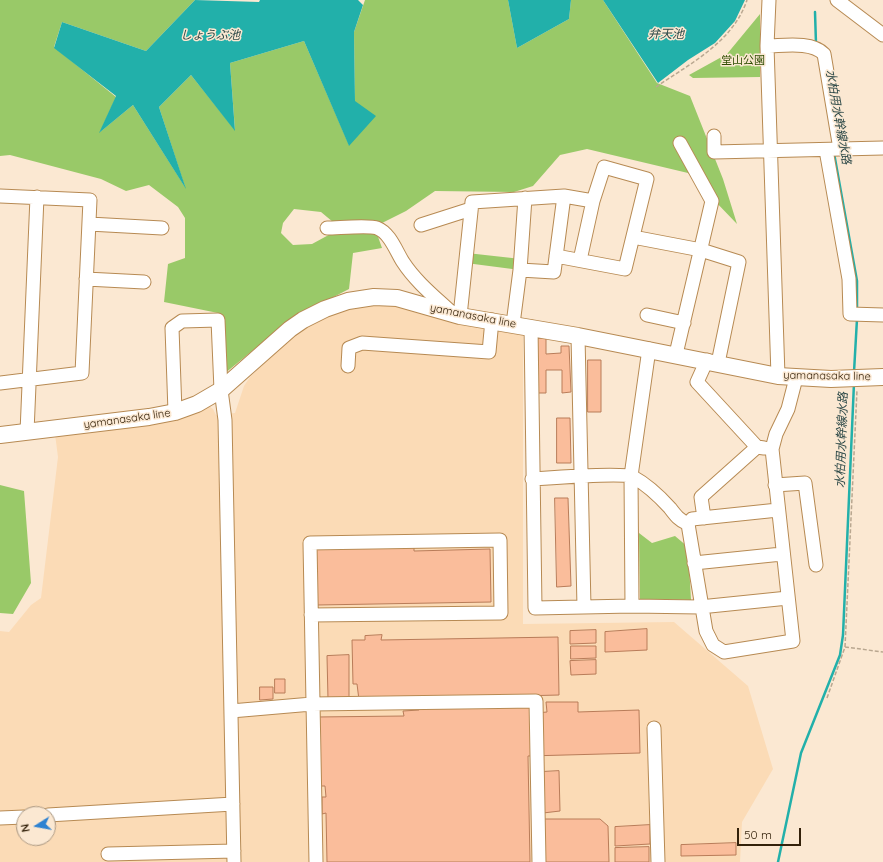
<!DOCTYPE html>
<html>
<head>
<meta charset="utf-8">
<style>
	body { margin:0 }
	#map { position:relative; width:883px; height:862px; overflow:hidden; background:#fbe8d2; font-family:Quicksand,sans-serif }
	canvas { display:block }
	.north { position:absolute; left:16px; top:806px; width:40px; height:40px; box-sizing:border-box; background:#fbe8d2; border:1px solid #ab9882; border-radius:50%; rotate:259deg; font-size:11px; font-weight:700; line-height:16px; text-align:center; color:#33210a }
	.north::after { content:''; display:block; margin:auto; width:14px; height:18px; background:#2e82d1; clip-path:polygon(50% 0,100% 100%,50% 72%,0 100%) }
	.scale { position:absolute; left:737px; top:828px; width:64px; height:18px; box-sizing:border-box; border:2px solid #33210a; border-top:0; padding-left:5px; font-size:12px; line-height:14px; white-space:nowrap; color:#33210a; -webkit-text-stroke:3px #fbe8d2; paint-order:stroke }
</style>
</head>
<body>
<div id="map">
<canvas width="883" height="862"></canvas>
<div class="north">N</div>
<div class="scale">50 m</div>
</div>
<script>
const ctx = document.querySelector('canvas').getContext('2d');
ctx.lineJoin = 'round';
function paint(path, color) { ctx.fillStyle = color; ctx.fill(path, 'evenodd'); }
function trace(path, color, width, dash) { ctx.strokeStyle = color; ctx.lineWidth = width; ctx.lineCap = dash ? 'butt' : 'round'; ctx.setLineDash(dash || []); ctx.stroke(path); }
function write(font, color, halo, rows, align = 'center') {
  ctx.font = font + ' Quicksand,"Noto Sans JP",sans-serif'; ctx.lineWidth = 3; ctx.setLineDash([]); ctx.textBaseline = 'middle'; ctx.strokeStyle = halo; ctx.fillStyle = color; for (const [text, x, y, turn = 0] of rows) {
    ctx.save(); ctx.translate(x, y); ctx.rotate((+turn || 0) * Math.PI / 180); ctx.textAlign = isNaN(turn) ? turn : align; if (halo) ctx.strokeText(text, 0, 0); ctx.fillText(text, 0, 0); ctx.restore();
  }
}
const built = new Path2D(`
	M362,305H390L457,323L523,332V624L674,622L748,686L773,769L742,822L740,862H0V631L9,632L31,605L41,598L58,457L55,434L206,404L213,409L216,415L235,413L244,386L250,377L287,342L304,327L343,309ZM24,814H48V838H24Z`);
const green = new Path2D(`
	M0,0H195L146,51L62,22L54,47L116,97L100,132L133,105L185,187L159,107L191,75L235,130L230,63L304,41L349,145L355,101L354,32L365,0H508L517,48L569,19L571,0H603L657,83L690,96L723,179L737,224L688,173L587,149L560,155L533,186L514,192L435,191L406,211L382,223L339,227L321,212L294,209L283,223L281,233L293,245L312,244L336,231H376L382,248L353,253L349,289L291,319L224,374L218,313L164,302L168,264L185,258V218L178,207L149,185L126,191L101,179L10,155L0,156Z
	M760,14V77L693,78L689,75L727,54Z
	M467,253L521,259L520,270L466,263Z
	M0,485L24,491L31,583L13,614L0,613Z
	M639,533L652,543L675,536L688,547L691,600L640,599Z`);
const water = new Path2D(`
	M195,0L259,2L260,0H358L363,5L354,32L355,101L376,116L349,146L304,41L230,63L235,131L191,75L159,107L186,189L133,105L99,133L116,96L54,48L62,22L146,51Z
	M508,0H571L569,19L517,48Z
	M603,0H745L735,21L715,43L688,60L658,83Z`);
const stream = new Path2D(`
	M815,12L816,44
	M834,153L857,281V310
	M854,372L857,319
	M778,862L801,753L840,655L843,635L854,383`);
const building = new Path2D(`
	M546,338V354L561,353V346H569L571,392L562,393V370H546V393H538L537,339Z
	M588,360H601V412H588Z
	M557,418H570L571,463H557Z
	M555,498H568L571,586L557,587Z
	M414,544V551L490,549L491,602L317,605L316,546Z
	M647,629V650L605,652V632Z
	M596,630V643L570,644V631Z
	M382,635L381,640L558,637L559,695L359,700L357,684H353L352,640H365V636Z
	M571,646H596V658L571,659Z
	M349,655V699H328L327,656Z
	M596,660V674L571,675L570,661Z
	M275,679H285V693H275Z
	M260,687H273V699L260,700Z
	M536,700V713L547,712L546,702H578V712L639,710L640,753L528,756L530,862H327L326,813L322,814V797H326L325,786H318L316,717L404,716L403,711L419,710V703Z
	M559,771L560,811L543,813L541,772Z
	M539,819H600L608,826L609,862H539Z
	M650,825V844L615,846V827Z
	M736,843V855L681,856V845Z
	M649,847V862H615V848Z`);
const path = new Path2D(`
	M656,87C691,63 733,42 747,0
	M845,647L883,652
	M827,698L845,647L857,390`);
const minor = new Path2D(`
	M769,0L767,46L778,376
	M837,0L883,35
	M767,46C783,46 811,41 824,54L840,149
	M714,136V152L883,148
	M826,150L849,279L850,314L883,315
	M0,196L90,200L82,373L0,383
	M89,224L162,228
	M421,225L471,209
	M327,228C338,228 369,225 377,228C390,233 396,251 403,262C416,282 435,297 452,313
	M633,237L701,250L739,262L718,363
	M556,256L625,269L647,179L604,167L593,201L580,260
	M520,270L554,272L564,196
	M86,279L144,282
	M647,315L684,323
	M460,316L472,202L564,196L593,201
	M513,324L520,270L525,198
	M531,327L535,608L632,606L700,607L788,598
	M578,336L584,607
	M676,354L712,201L680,143
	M707,360L697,382L757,447
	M348,366L349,348L362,343L489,352L492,320
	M175,412L172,328L182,321L218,320L221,390L225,420L234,862
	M27,432L37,197
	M532,479C548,478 623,472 633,477C646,484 660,497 670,508C676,516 679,520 688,524
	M775,485L805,483L816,565
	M778,510L692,519L688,524L706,631L713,645L724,652L793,641L772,449L776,434L788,409L796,378
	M704,518L701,497L757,447L764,448
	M694,563L782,554
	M632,606L631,476L649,349
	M311,615L501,613L500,540L310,543L316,862
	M231,711L312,704L536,701L539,862
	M654,728L658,862
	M48,815L233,804
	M0,818L24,817
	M108,854L234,851`);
const major = new Path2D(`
	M0,435L149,417L175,412L197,404L221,390L290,329L303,320L325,309L348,301L374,297L397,298L460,316L578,336L778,376L831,379L883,377`);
const parkNames = [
	["堂山公園",743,61]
];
const streetNames = [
	["yamanasaka line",473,316,11],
	["yamanasaka line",827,376,1],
	["yamanasaka line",127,419,-8]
];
const waterNames = [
	["弁天池",666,34],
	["しょうぶ池",210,35],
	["水柏用水幹線水路",838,117,80],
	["水柏用水幹線水路",842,440,-88]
];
paint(built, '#fbdbb6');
paint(green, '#99c968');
paint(water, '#22b0aa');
trace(stream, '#22b0aa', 2.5);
paint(building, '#fabd9b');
trace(building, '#b97c59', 1);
trace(minor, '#b78a53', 15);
trace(major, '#b78a53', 18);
trace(path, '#b9a790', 1.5, [4, 2]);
trace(minor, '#fff', 13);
trace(major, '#fff', 16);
write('11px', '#2f4d02', '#fbe8d2', parkNames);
write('11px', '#33210a', '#fbe8d2', streetNames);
write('italic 12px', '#2d4948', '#fbe8d2', waterNames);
</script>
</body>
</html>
